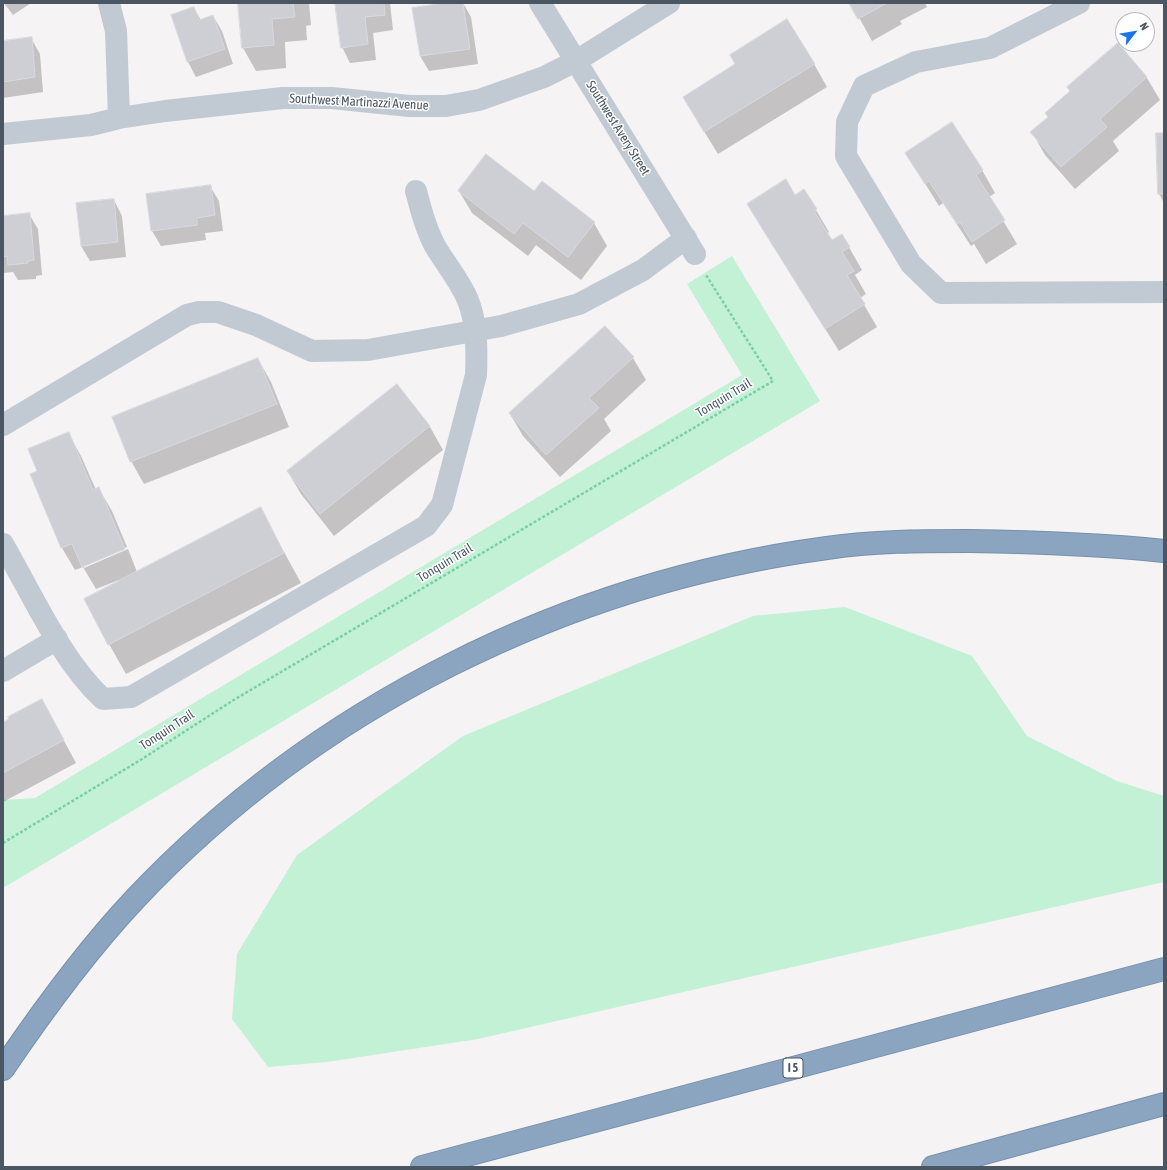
<!DOCTYPE html>
<html>
<head>
<meta charset="utf-8">
<style>
	body { margin:0 }
	#map { position:relative; width:1167px; height:1170px; overflow:hidden; background:#f5f3f3; font-family:"Asap Condensed",sans-serif }
	canvas { display:block }
	.frame { position:absolute; inset:0; border:4px solid #4a5661; pointer-events:none }
	.north { position:absolute; left:1115px; top:12px; width:40px; height:40px; box-sizing:border-box; background:#fff; border:1px solid #b7bbc0; border-radius:50%; rotate:59deg; font-size:11px; font-weight:700; line-height:16px; text-align:center; color:#4a5661 }
	.north::after { content:''; display:block; margin:auto; width:14px; height:18px; background:#1a73e8; clip-path:polygon(50% 0,100% 100%,50% 72%,0 100%) }
</style>
</head>
<body>
<div id="map">
<canvas width="1167" height="1170"></canvas>
<div class="frame"></div>
<div class="north">N</div>
</div>
<script>
const ctx = document.querySelector('canvas').getContext('2d');
ctx.lineJoin = 'round';
function paint(path, color) { ctx.fillStyle = color; ctx.fill(path, 'evenodd'); }
function trace(path, color, width, dash) { ctx.strokeStyle = color; ctx.lineWidth = width; ctx.lineCap = dash ? 'butt' : 'round'; ctx.setLineDash(dash || []); ctx.stroke(path); }
function write(font, color, halo, rows, align = 'center') {
  ctx.font = font + ' "Asap Condensed",sans-serif'; ctx.lineWidth = 3; ctx.setLineDash([]); ctx.textBaseline = 'middle'; ctx.strokeStyle = halo; ctx.fillStyle = color; for (const [text, x, y, turn = 0] of rows) {
    ctx.save(); ctx.translate(x, y); ctx.rotate((+turn || 0) * Math.PI / 180); ctx.textAlign = isNaN(turn) ? turn : align; if (halo) ctx.strokeText(text, 0, 0); ctx.fillText(text, 0, 0); ctx.restore();
  }
}
const green = new Path2D(`
	M732,256L820,401L3,888V800L35,798L742,375L687,284Z
	M845,607L972,656L1027,736L1117,781L1164,796V882L478,1039L327,1062L268,1067L232,1019L237,954L297,855L463,736L753,616Z`);
const shadow = new Path2D(`
	M4,3H31L13,15Z
	M239,3H309L311,25L306,26L307,40L285,42L286,68L256,71L243,48Z
	M336,3H390L393,30L373,33L376,60L350,63L342,47Z
	M452,3H463L471,17L478,64L429,71L420,56Z
	M851,3H925L927,7L900,21L902,24L872,41Z
	M194,8L201,20L213,16L222,31L233,64L196,77L188,62L172,16Z
	M31,38L40,54L43,92L3,98V42Z
	M1118,44L1147,78L1160,100L1113,141L1119,151L1075,189L1045,155L1032,132L1048,118Z
	M814,64L827,87L718,154L697,120Z
	M1164,134V203L1159,194Z
	M906,153L982,170L995,193L989,197L1017,244L986,264L974,244L971,246L943,203L939,206Z
	M210,186L219,201L223,231L205,233L206,240L161,246L152,231Z
	M804,190L829,232L827,234L832,241L842,235L862,270L855,275L866,294L860,298L877,327L839,351L761,227L795,196Z
	M459,191L534,192L594,223L607,246L581,280L536,245L528,256L472,213Z
	M114,200L122,216L126,257L90,261L81,246Z
	M29,214L38,229L42,275L36,276V279L18,280L13,272L3,273V217Z
	M633,358L646,380L604,419L611,431L560,477L523,436L510,414Z
	M258,359L271,382L289,427L144,484L131,461Z
	M397,385L430,427L443,450L334,536L301,494L288,472Z
	M68,433L81,456L96,490L99,489L112,511L127,547L84,565V568L128,549L137,572L260,508L301,583L126,674L109,644L119,581V580L96,589L83,567L75,570L62,548L38,472Z
	M42,700L76,763L3,802V723Z`);
const building = new Path2D(`
	M238,3H295H293L295,17L272,19L274,45L242,48Z
	M335,3H384L385,15L365,17L368,44L341,48Z
	M445,3H463L470,49L420,56L412,8Z
	M849,3H887L858,19Z
	M194,7L199,20L213,15L225,49L187,62L171,15Z
	M787,19L815,64L704,132L683,97L735,64L730,55Z
	M32,37L35,77L3,82V41Z
	M1118,43L1147,77L1100,119L1107,127L1061,167L1030,132L1048,117L1045,113L1070,91L1067,87Z
	M952,122L983,170L976,175L1005,220L972,242L960,222L957,224L929,181L925,184L905,153Z
	M1156,133H1164V194H1158Z
	M486,154L534,191L542,181L595,222L568,257L523,223L514,234L458,191Z
	M786,179L795,195L804,189L817,209L814,211L832,240L842,234L850,247L842,252L854,271L847,275L865,304L825,329L747,204Z
	M211,185L215,215L197,218V225L151,231L146,194Z
	M114,199L118,242L81,246L76,203Z
	M30,213L34,260L28,261V263L8,265L7,256L3,257V216Z
	M605,326L634,357L589,398L599,408L546,455L509,413Z
	M258,358L277,404L130,462L112,417Z
	M397,384L430,426L320,514L287,471Z
	M69,432L93,490L99,487L125,549L82,567L72,544L61,548L30,474L37,471L28,449Z
	M261,507L284,553L108,645L84,599Z
	M42,699L64,740L3,773V722L9,719L8,717Z`);
const path = new Path2D(`
	M3,843L142,759L232,701L773,381L706,275`);
const minor = new Path2D(`
	M109,3L116,31L119,118
	M540,3L695,254
	M1079,3L990,48L916,62L864,86L847,122L846,156L911,264L941,293L1164,292
	M3,134L91,125L119,118L165,111L283,98H332L409,106H446L479,100L544,77L576,61L669,3
	M3,425L187,315L199,312H218L256,325L312,351L368,350L501,326L579,304L643,270L686,238
	M3,544C32,594 61,660 103,699L131,697L426,526L442,505L476,375C477,350 477,321 467,298C459,280 445,263 435,246C426,229 421,210 416,191
	M3,671L57,639`);
const highway = new Path2D(`
	M3,1069C43,1010 86,951 135,899C316,707 566,583 827,548C873,541 921,541 968,541C1034,542 1099,544 1164,551
	M422,1167L1164,969
	M933,1167L1164,1104`);
const shields = [
	[793,1068,20]
];
const shieldNames = [
	["I 5",793,1068]
];
const streetNames = [
	["Southwest Martinazzi Avenue",359,102,3],
	["Southwest Avery Street",618,128,58],
	["Tonquin Trail",724,398,-31],
	["Tonquin Trail",445,563,-31],
	["Tonquin Trail",167,730,-33]
];
paint(green, '#c3f1d5');
paint(shadow, '#0003');
paint(building, '#cdcfd5');
trace(building, '#d7d9de', 1);
trace(highway, '#7690ad', 24);
trace(path, '#7ad0a6', 2.5, [3, 2]);
trace(minor, '#c1cad2', 22);
trace(highway, '#8ba5c1', 22);
for (const [x, y, w] of shields) { const box = new Path2D(); box.roundRect(x - w / 2, y - 10, w, 20, 3); ctx.fillStyle = '#fff'; ctx.fill(box); trace(box, '#4a5661', 1); }
write('bold 12px', '#4a5661', null, shieldNames);
write('13px', '#4a5661', '#fff', streetNames);
</script>
</body>
</html>
